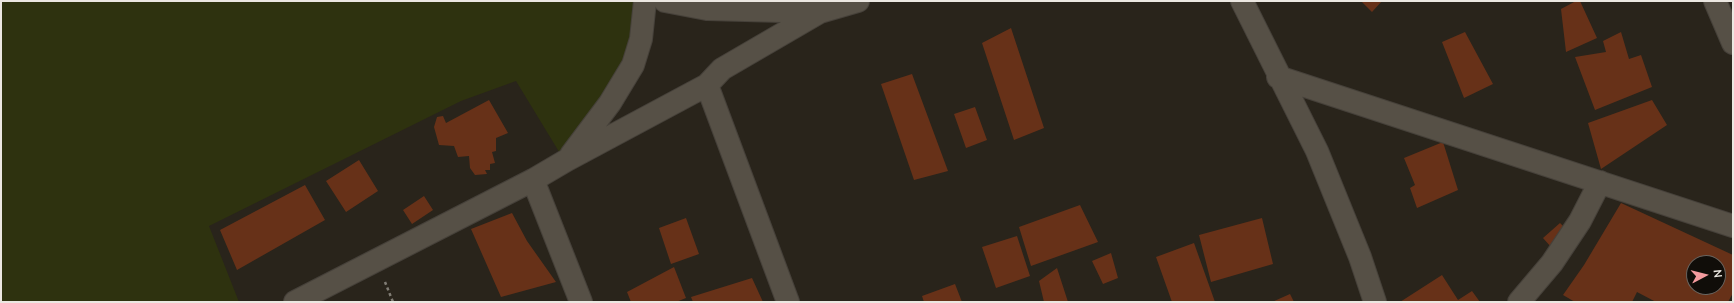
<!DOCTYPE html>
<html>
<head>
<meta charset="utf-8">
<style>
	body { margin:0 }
	#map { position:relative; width:1734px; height:303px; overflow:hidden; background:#29241b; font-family:"Nunito Sans",sans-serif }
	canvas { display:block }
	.frame { position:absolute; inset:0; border:2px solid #ebe7e1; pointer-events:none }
	.north { position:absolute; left:1686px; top:255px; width:40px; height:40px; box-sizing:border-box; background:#100d09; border:1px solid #68645f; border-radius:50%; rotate:83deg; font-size:11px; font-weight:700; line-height:16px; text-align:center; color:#ebe7e1 }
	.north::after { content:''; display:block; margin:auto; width:14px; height:18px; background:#f49b9f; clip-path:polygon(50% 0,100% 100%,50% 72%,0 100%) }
</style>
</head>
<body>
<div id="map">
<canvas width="1734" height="303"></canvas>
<div class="frame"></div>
<div class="north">N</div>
</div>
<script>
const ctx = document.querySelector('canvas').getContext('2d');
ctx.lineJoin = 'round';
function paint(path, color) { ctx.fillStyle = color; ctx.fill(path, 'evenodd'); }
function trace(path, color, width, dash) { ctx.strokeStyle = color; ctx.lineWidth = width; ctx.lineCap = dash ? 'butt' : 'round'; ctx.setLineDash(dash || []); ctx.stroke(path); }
const green = new Path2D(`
	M1,1H637L627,62L561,155L516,81L461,101L209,226L239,302H1Z`);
const building = new Path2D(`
	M1361,1H1382L1372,12Z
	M1576,1H1580L1597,38L1566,52L1561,9Z
	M1011,28L1044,128L1014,140L982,43Z
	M1465,32L1493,84L1464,98L1442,42Z
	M1621,32L1629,59L1641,55L1652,87L1595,110L1575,57L1606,52L1603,41Z
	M912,74L948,171L914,180L881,84Z
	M489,100L508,133L496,138V151L492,152L495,163L490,164V170H485L487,174L475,175L470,168L469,156L458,157L454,146L439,145L434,127L437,117L443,116L446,123Z
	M1652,100L1667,125L1601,169L1588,123Z
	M975,107L987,140L966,148L954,114Z
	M1443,142L1458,190L1417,208L1410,188L1415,185L1404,158Z
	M359,160L378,191L346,212L326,181Z
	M305,185L325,220L237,270L220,230Z
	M424,196L433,210L412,224L403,210Z
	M1621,203L1733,255V293L1728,302H1656L1637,292L1632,302H1575L1563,295L1584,265ZM1694,263H1718V287H1694Z
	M1080,205L1098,242L1031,266L1019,227Z
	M512,213L527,241L556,282L501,297L471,229Z
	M686,218L699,254L671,264L659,228Z
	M1262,218L1273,264L1211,282L1199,235Z
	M1560,223L1568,231L1551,247L1543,238Z
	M1017,236L1030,276L996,288L982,247Z
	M1194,243L1215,302H1172L1156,257Z
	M1111,253L1118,278L1103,284L1092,261Z
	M674,267L686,298L676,302H631L627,292Z
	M1057,268L1068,302H1044L1039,281Z
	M1442,275L1458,300L1472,291L1480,302H1400Z
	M752,278L763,302H693L691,297Z
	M955,284L962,302H924L922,296Z
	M1290,294L1294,302H1272Z`);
const path = new Path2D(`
	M385,282L393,302`);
const minor = new Path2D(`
	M665,1L707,9L820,12
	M1242,1L1317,151L1360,257L1375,302
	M1715,1L1733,43
	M1278,77L1733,226
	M707,85L788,302
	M571,155L610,103L633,65L641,39L645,1
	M533,180L581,302
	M295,302L533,180L567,160L707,85L722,69L820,12L858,1
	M1519,302L1552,263L1580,221L1600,182`);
paint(green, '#2e320f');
paint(building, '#673118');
trace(minor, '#46413a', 24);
trace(path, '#817d75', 2.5, [3, 3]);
trace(minor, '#565046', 22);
</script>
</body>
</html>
